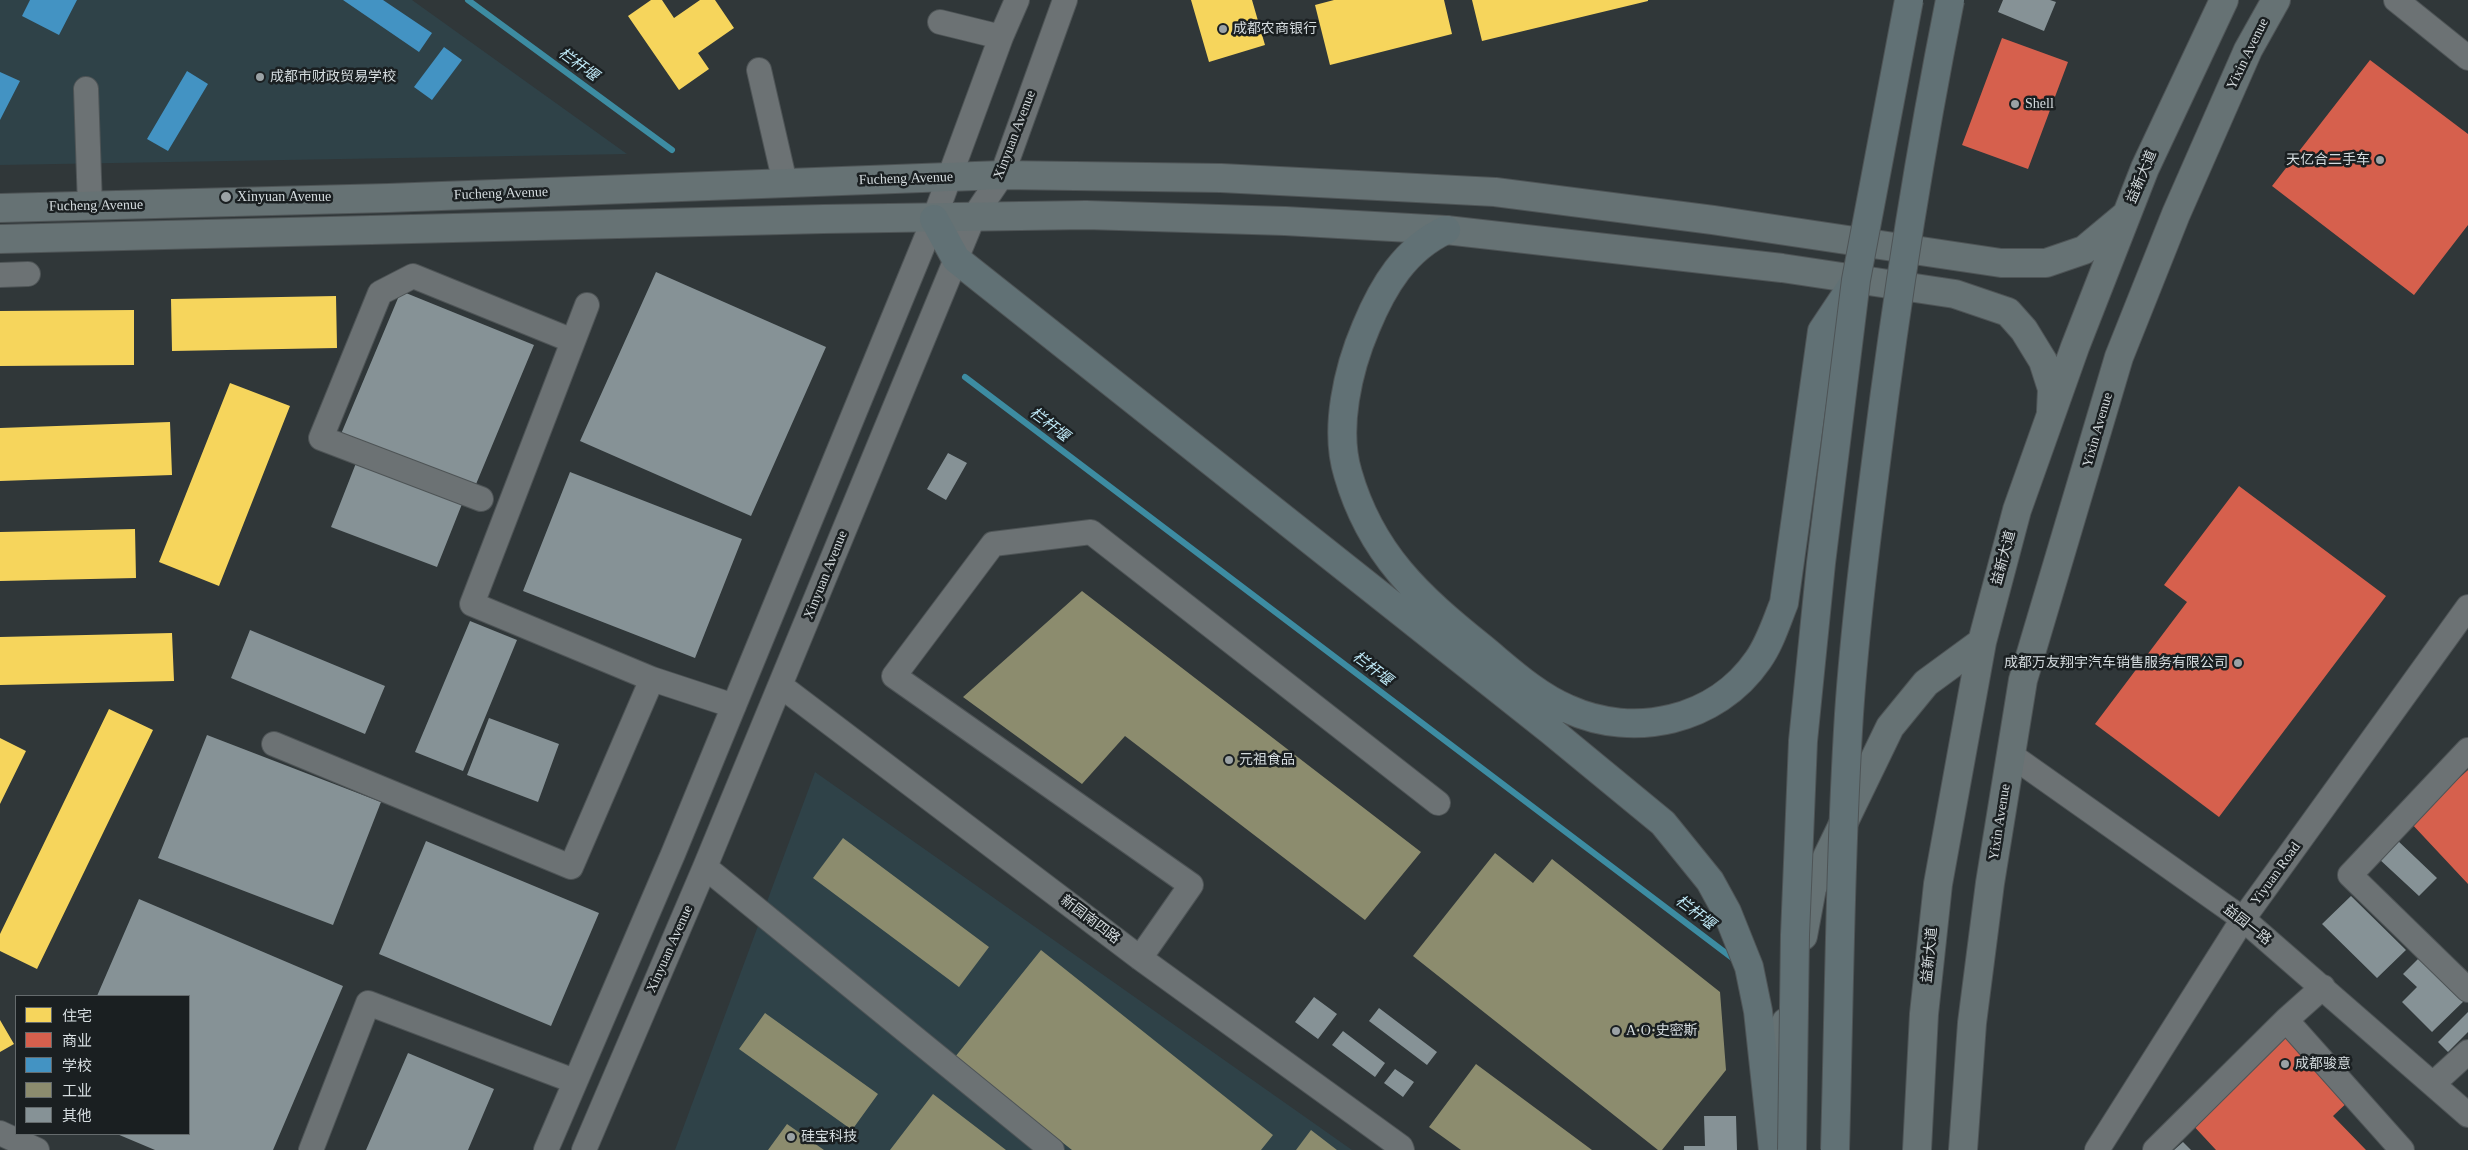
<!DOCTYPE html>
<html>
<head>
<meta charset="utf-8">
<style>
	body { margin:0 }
	#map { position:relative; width:2468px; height:1150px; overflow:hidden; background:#303739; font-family:"Times New Roman","Noto Sans SC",serif }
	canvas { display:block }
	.legend { position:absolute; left:15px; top:995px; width:175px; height:140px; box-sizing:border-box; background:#1a1f21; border:1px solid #656b6d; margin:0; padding:6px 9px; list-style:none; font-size:15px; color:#d5dcdf }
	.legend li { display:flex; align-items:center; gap:10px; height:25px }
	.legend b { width:25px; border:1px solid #656b6d }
</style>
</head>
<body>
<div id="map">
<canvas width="2468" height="1150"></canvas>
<ul class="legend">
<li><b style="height:14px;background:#f6d55c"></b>住宅</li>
<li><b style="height:14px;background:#d6604d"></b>商业</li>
<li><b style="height:14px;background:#4393c3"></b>学校</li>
<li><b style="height:14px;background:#8c8c6e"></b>工业</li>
<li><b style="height:14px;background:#869296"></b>其他</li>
</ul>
</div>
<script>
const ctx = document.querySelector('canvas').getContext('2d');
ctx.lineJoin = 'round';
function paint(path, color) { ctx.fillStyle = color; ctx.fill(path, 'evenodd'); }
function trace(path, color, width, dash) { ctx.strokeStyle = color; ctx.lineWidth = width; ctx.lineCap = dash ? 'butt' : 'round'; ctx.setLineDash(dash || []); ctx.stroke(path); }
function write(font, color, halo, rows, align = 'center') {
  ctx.font = font + ' "Times New Roman","Noto Sans SC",serif'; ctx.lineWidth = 5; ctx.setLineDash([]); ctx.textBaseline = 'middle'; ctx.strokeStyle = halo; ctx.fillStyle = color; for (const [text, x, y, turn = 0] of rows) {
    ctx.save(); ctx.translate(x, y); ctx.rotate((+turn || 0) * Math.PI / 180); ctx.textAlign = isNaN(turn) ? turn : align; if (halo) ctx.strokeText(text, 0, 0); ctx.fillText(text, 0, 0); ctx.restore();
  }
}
const built = new Path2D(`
	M0,0H412L627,154L0,165Z
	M815,772L1352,1150H675Z`);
const homes = new Path2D(`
	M651,0H662L674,18L700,0H715L734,28L698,53L709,69L679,90L628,16Z
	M1191,0H1252L1265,45L1209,62Z
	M1334,0H1444L1452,34L1330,65L1315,5Z
	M1472,0H1648V1L1482,41Z
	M336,296L337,348L172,351L171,299Z
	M134,310V365L0,366V311Z
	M230,383L290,406L219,586L159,562Z
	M170,422L172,475L0,481V428Z
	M135,529L136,578L0,581V532Z
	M172,633L174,681L0,685V637Z
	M109,709L153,730L37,969L0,951V934Z
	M0,738L26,751L0,804Z
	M0,1020L14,1044L0,1052Z`);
const shops = new Path2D(`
	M2002,38L2068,62L2028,169L1962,145Z
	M2370,60L2468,134V225L2414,295L2272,186Z
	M2239,486L2386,596L2219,817L2095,724L2187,602L2164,585Z
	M2468,770V884L2410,822Z
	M2287,1030L2352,1098L2333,1116L2366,1150H2216L2190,1122Z`);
const schools = new Path2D(`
	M30,0H77L59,35L22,16Z
	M343,0H383L432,33L419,52Z
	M444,47L462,60L432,100L414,87Z
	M187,71L208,84L168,151L147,139Z
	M0,72L20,81L0,120Z`);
const industry = new Path2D(`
	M1082,591L1421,852L1365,920L1125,736L1082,784L963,697Z
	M843,838L989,947L959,987L813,878Z
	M1495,853L1533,883L1552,859L1720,992L1726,1070L1662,1150H1658L1413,956Z
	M1041,950L1273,1135L1261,1150H1072L955,1057Z
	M765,1013L878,1094L852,1130L739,1049Z
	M1476,1064L1592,1150H1461L1429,1127Z
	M933,1094L1006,1150H890Z
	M787,1124L824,1150H768Z
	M1311,1130L1337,1150H1296Z`);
const stream = new Path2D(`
	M468,0L672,150
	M965,377L1735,960`);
const building = new Path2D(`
	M2003,0H2050L2056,2L2044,31L1998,12Z
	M656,272L826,347L751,516L580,441Z
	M401,291L534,345L474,489L341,434Z
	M948,453L967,463L946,500L927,489Z
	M358,458L464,499L437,567L331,527Z
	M570,472L742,539L695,658L523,591Z
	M470,621L517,640L463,771L415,752Z
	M250,630L385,686L365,734L231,678Z
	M489,718L559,744L538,802L467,775Z
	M207,735L381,802L333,925L158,858Z
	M2396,839L2437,878L2419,896L2378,858Z
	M426,841L599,913L551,1026L379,954Z
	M2351,896L2406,950L2377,978L2322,924Z
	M139,899L343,986L273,1150H155L117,1134H189V996H97Z
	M2423,954L2467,998L2432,1032L2402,1002L2417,987L2403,974Z
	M1314,997L1337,1014L1318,1039L1295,1022Z
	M1379,1008L1437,1052L1427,1065L1369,1021Z
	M2468,1012V1032L2448,1052L2438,1042Z
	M1343,1031L1385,1063L1375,1077L1332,1045Z
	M408,1053L494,1089L468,1150H366Z
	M1395,1069L1414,1082L1403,1097L1384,1083Z
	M1704,1116H1736L1737,1150H1684V1146H1705Z
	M2183,1142L2191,1150H2174Z`);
const minor = new Path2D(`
	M2396,0L2468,58
	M940,22L1001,37
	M759,70L785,183
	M86,89L90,206
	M0,275L28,274
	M587,305L472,604L652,679L734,706
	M481,499L321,438L380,293L413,276L573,341
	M781,686L1140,958L1401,1147L1402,1150
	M274,744L571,867L652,679
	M2468,750L2350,875L2468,990
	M2011,755L2243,919L2468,1115
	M705,867L1052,1150
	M1140,958L1191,885L894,676L993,544L1091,532L1438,803
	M2286,1020L2323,987
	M2434,1083L2468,1052
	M0,1133L37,1150
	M311,1150L368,1003L574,1081
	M546,1150L673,854L934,219L1001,37L1017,0
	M584,1150L705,867L973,218L1002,175L1065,0
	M2097,1150L2243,919L2468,607
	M2155,1150L2286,1020L2402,1150`);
const major = new Path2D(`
	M0,208L388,198L1002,175L1221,178L1495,192L1713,220L2001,263H2046L2084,250L2126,215
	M0,239L824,219L1086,215L1285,221L1446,230L1782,268L1955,294L2008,312L2024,330L2043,361L2052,389L2051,411
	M1803,936L1812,888L1890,727L1926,683L1982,642
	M1778,1111L1779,1061L1786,1022
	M1917,1150L1924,1014L1938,884L1982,642L2017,510L2075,347L2145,168L2224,0
	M1963,1150L1972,1023L1990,883L2023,680L2119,357L2176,214L2248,50L2276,0`);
const highway = new Path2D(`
	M934,219L956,259L1550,730L1663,823L1710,881L1727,912L1749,967L1758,1011L1773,1150
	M1446,230C1405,249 1383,286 1366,327C1348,369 1334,429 1348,474C1371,554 1419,597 1481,647C1508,669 1535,695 1568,709C1634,739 1716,721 1758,660C1770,643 1776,623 1784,603L1822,331L1856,280`);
const highwayBridge = new Path2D(`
	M1792,1150L1795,935L1803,741L1821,563L1856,280L1909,0
	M1835,1150C1839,1005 1840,859 1849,714C1855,627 1866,540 1877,454C1896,302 1920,150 1950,0`);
const markers = [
	[1223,29,5,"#9ba2a5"],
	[260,77,5,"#9ba2a5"],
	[2015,104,5,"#9ba2a5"],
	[2380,160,5,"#9ba2a5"],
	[226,197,6,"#9ba2a5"],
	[2238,663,5,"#9ba2a5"],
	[1229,760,5,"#9ba2a5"],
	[1616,1031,5,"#9ba2a5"],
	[2285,1064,5,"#9ba2a5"],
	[791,1137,5,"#9ba2a5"]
];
const poiNames = [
	["成都农商银行",1233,29],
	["成都市财政贸易学校",270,77],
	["Shell",2025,104],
	["天亿合二手车",2370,160,"right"],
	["Xinyuan Avenue",237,197],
	["成都万友翔宇汽车销售服务有限公司",2228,663,"right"],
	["元祖食品",1239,760],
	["A·O·史密斯",1626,1031],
	["成都骏意",2295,1064],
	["硅宝科技",801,1137]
];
const streetNames = [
	["Yixin Avenue",2248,54,-64],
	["Xinyuan Avenue",1015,135,-69],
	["益新大道",2142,177,-67],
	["Fucheng Avenue",906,179,-2],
	["Fucheng Avenue",501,194,-2],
	["Fucheng Avenue",96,206,-1],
	["Yixin Avenue",2098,430,-74],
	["益新大道",2004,558,-75],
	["Xinyuan Avenue",826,575,-68],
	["Yixin Avenue",2000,822,-81],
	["Yiyuan Road",2276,874,-54],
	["新园南四路",1090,920,37],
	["益园一路",2247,925,38],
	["Xinyuan Avenue",670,949,-66],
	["益新大道",1930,955,-84]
];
const waterNames = [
	["栏杆堰",578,65,36],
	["栏杆堰",1049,425,37],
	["栏杆堰",1372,669,37],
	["栏杆堰",1695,913,37]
];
paint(built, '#2f4248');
paint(homes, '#f6d55c');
paint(shops, '#d6604d');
paint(schools, '#4393c3');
paint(industry, '#8c8c6e');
trace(stream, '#3d8ca2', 6);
paint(building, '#869296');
trace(minor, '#4e5456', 26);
trace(major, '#4e5456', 30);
trace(highway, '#4e5456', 30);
trace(minor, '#6c7274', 24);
trace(major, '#667274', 28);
trace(highway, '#617175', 28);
trace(highwayBridge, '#4e5456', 30, []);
trace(highwayBridge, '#617175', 28);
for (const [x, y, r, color] of markers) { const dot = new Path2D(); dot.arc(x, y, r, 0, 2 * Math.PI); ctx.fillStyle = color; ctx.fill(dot); trace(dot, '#1a1f21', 2); }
write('14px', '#d5dcdf', '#1a1f21', poiNames, 'left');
write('14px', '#d5dcdf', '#1a1f21', streetNames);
write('italic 15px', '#c1ebf9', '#1a1f21', waterNames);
</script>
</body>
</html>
